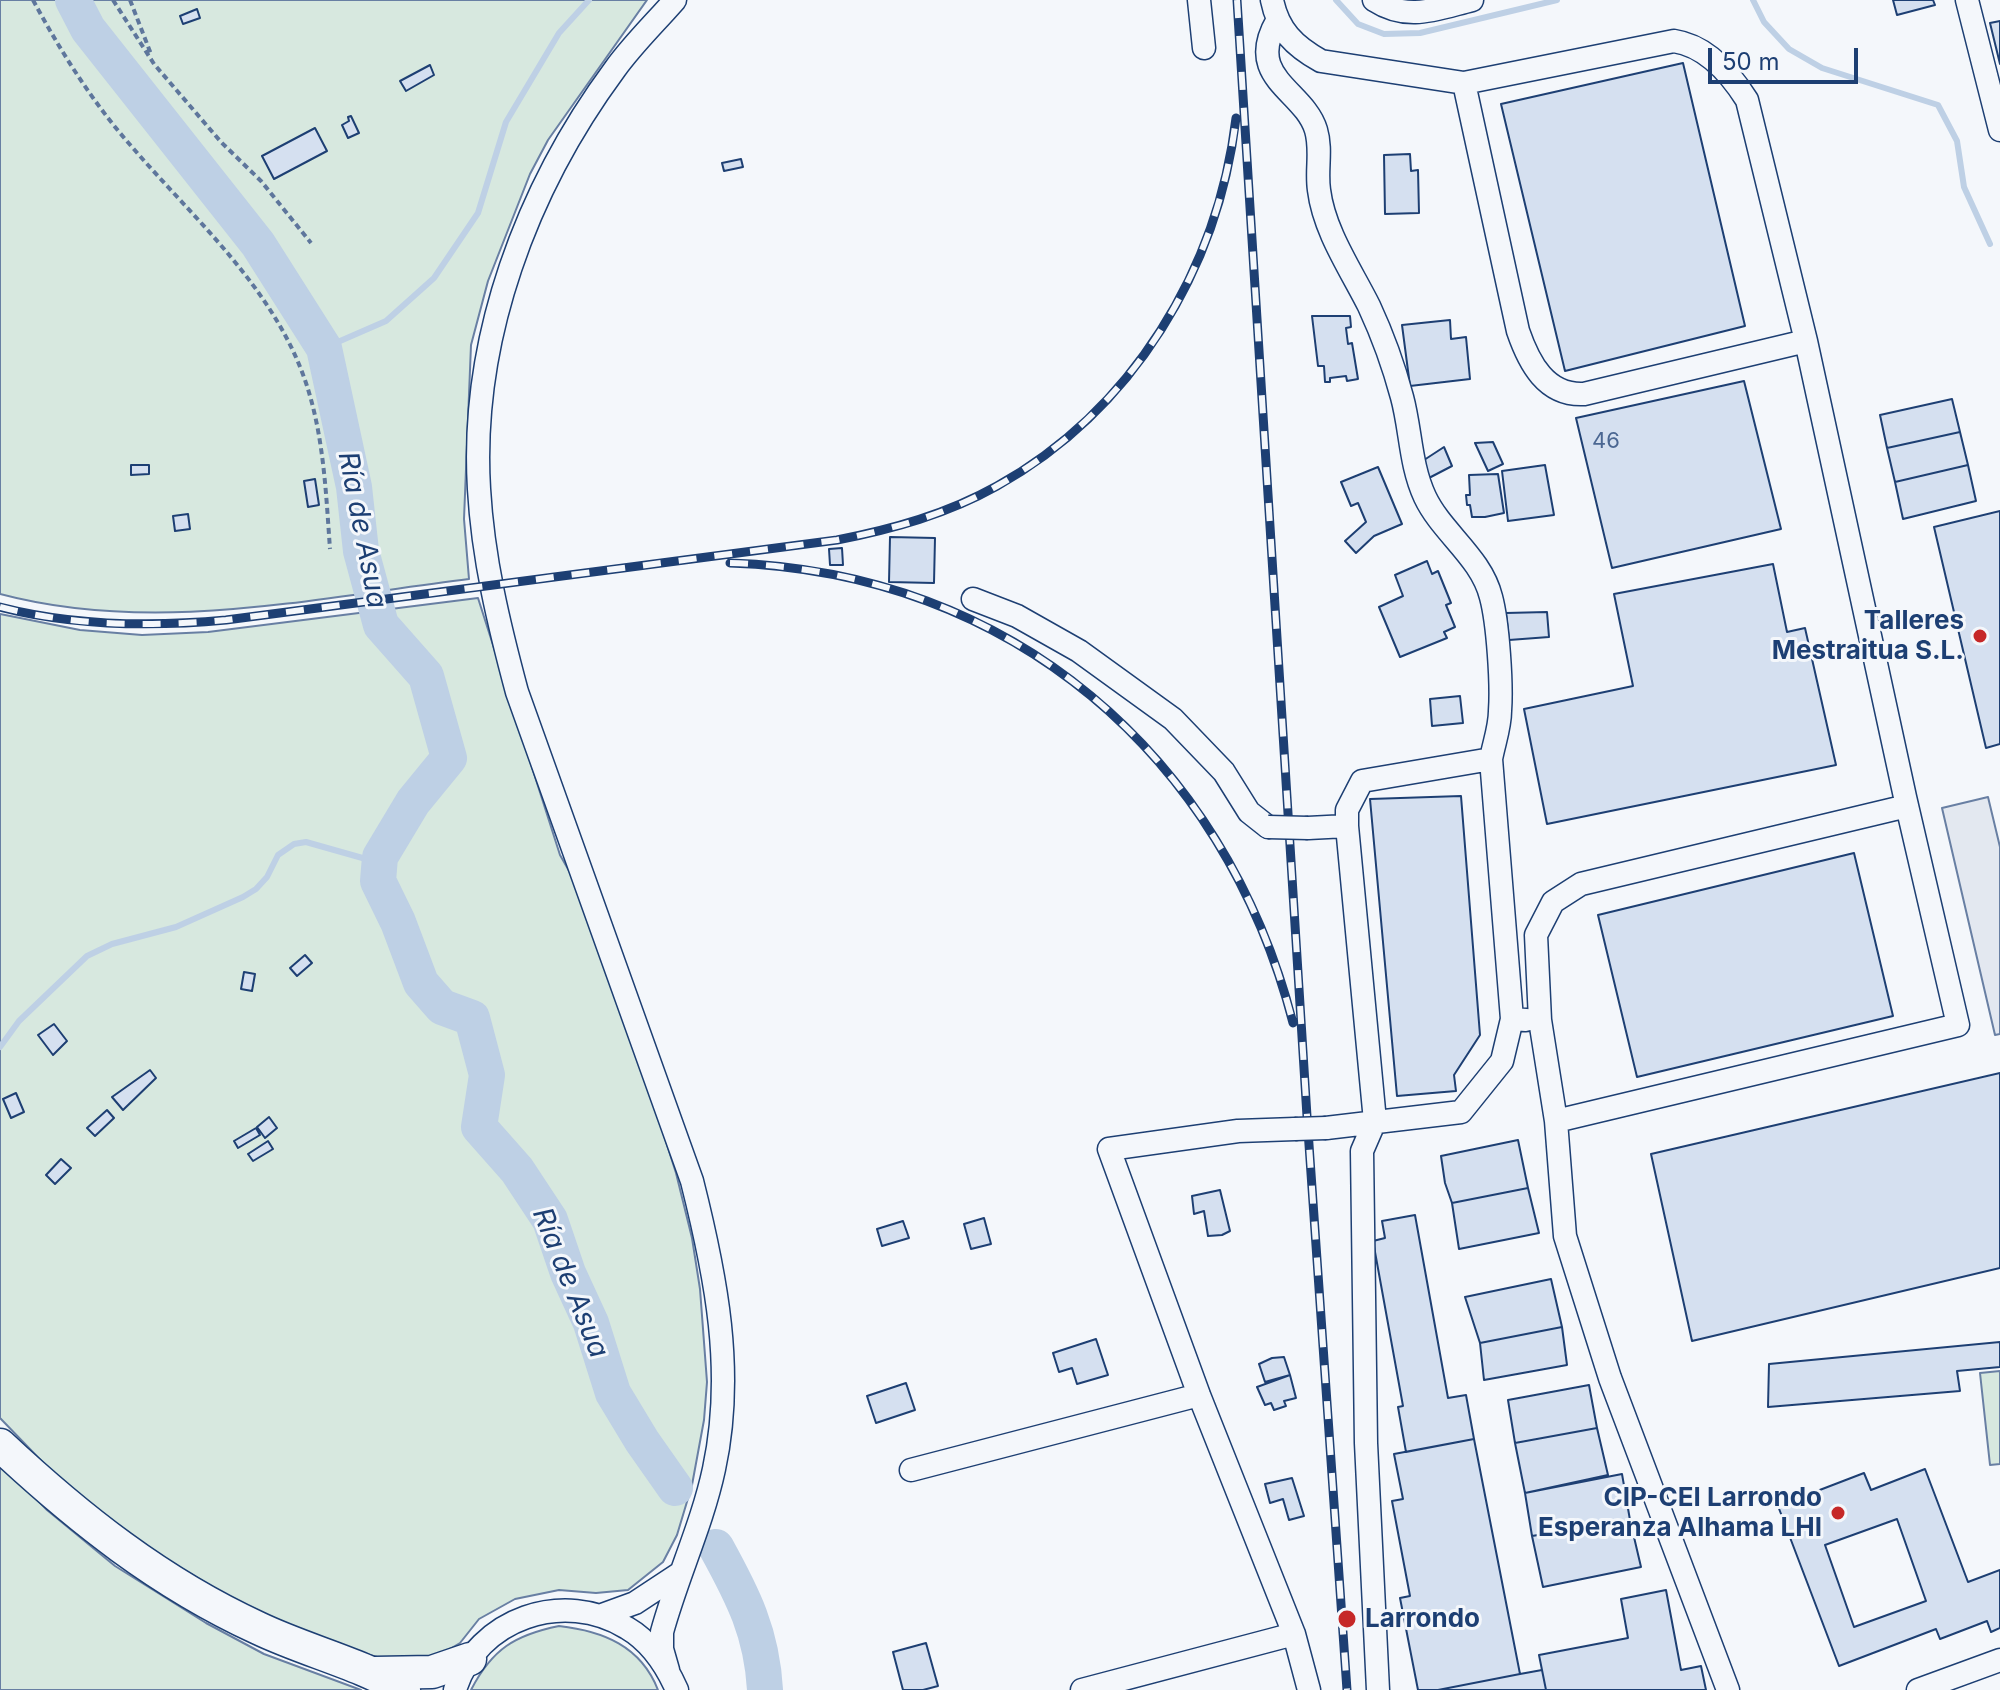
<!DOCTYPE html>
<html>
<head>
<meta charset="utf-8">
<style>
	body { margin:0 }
	#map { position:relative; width:2000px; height:1690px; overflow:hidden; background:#f4f7fb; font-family:Inter,sans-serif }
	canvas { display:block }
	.scale { position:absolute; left:1708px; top:48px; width:150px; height:36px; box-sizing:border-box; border:4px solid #1d3f73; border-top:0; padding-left:10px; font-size:24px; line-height:28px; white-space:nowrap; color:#1d3f73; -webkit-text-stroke:6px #f4f7fb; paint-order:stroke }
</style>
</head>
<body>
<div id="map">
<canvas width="2000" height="1690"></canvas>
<div class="scale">50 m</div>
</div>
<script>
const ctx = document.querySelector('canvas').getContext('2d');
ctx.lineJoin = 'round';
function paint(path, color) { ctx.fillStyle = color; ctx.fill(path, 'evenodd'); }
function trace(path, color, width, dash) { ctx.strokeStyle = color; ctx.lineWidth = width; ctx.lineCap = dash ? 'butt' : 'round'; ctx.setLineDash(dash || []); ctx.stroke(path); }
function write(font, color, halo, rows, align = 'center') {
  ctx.font = font + ' Inter,sans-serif'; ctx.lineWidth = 6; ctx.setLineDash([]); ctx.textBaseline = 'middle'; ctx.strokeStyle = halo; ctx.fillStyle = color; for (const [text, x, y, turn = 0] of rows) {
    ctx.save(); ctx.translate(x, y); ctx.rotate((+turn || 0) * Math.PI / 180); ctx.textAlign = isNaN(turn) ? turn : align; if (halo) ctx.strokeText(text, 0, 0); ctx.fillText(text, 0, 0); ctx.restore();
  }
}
const green = new Path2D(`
	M0,0H647L548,140L530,174L488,281L471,345L464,519L469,579C314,598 154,635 0,594Z
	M478,598L560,855L572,876L647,1082L676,1173L692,1238L700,1289L707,1382L704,1420L692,1485L677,1535L663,1562L628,1590L596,1593L559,1590L515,1599L479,1619L460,1643L438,1656L401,1664L336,1645L240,1603L127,1536L53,1473L0,1418V614L80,630L142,635L208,632Z
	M2000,1371V1464L1990,1465L1980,1373Z
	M0,1461L47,1510L115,1566L206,1623L264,1654L361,1690H0Z
	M559,1626C603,1631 641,1646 658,1690H471C492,1649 515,1635 559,1626Z`);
const parking = new Path2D(`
	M1988,797L2000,847V1034L1995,1035L1942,808Z`);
const stream = new Path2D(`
	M1336,0L1358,24L1384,34L1420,33L1557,0
	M1753,0L1764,22L1789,49L1822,68L1938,105L1957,141L1964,187L1990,244
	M324,348L386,321L434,278L478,213L506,122L559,33L589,0
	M0,1047L19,1021L87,956L112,944L176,927L243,897L256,889L267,877L278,855L294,844L306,842L366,859L380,857`);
const river = new Path2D(`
	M73,0L88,29L258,244L324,348L354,487L361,551L381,625L426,676L449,758L413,802L380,857L378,881L398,922L421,983L442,1007L472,1018L487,1075L479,1127L517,1170L550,1220L568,1273L591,1323L613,1393L642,1441L675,1488
	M716,1547C743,1596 762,1633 765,1690`);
const building = new Path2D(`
	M1893,0H1933L1935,5L1897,15Z
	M197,9L200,18L183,24L180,16Z
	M2000,21V64L1990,23Z
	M1683,63L1745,326L1565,371L1501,104Z
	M430,65L434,75L406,91L400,81Z
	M351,116L359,133L348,138L342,125L349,121L348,117Z
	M315,128L327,151L274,179L262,156Z
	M1410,154L1411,171L1418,170L1419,213L1385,214L1384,155Z
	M741,159L743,167L724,171L722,163Z
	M1312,316H1350L1351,327L1346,328L1348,344L1352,343L1358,379L1347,381L1346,376L1330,378V382H1325L1324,366H1318Z
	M1450,320L1451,339L1466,337L1470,379L1410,386L1402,325Z
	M1744,381L1781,529L1612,568L1576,418Z
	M1952,399L1960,432L1887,448L1880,415Z
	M1960,432L1968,465L1895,482L1887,448Z
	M1493,442L1503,464L1488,471L1475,443Z
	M1444,447L1452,466L1427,479L1421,462Z
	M131,465H149V474L131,475Z
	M1545,465L1554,515L1508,521L1502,471Z
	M1968,465L1976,501L1903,519L1895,482Z
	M1378,467L1402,524L1374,536L1356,553L1345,541L1366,522L1358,503L1351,506L1341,482Z
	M1498,474L1504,513L1485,517H1472L1470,505H1467L1466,495H1470L1469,475Z
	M315,479L319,505L308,507L304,481Z
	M2000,511V744L1986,748L1934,527Z
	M188,514L190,529L175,531L173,516Z
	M890,537L935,538L934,583L889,582Z
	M842,548L843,565H830L829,549Z
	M1427,561L1432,574L1438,571L1451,603L1446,605L1455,627L1444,632L1447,638L1400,657L1379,607L1403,596L1395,575Z
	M1773,564L1787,632L1805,628L1836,765L1547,824L1524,709L1633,686L1614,594Z
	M1547,612L1549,637L1509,640L1506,613Z
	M1460,696L1463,723L1432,726L1430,699Z
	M1461,796L1480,1035L1454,1075L1456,1091L1397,1096L1370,799Z
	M1854,853L1893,1016L1637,1077L1598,915Z
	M305,955L312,963L297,976L290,968Z
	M244,972L255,974L252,991L241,989Z
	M54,1024L67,1041L53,1055L38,1035Z
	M150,1070L156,1078L123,1110L112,1097Z
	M2000,1073V1268L1692,1341L1651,1154Z
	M16,1093L24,1112L11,1118L3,1099Z
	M107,1110L114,1118L95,1136L87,1128Z
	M269,1117L277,1128L265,1138L257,1127Z
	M256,1128L260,1135L238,1148L234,1141Z
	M1518,1140L1528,1188L1452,1203L1445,1183L1441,1156Z
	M268,1141L273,1149L253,1161L248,1154Z
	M61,1159L71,1168L55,1184L46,1175Z
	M1528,1188L1539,1233L1459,1249L1452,1203Z
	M1220,1190L1230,1231L1222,1235L1208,1236L1204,1211L1194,1214L1192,1196Z
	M1415,1215L1448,1398L1466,1395L1474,1439L1406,1452L1398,1407L1403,1406L1373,1241L1385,1238L1382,1221Z
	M984,1218L991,1244L971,1249L964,1224Z
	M903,1221L909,1238L882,1246L877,1229Z
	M1551,1279L1562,1327L1480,1343L1465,1297Z
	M1562,1327L1567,1365L1484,1380L1480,1343Z
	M1096,1339L1108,1375L1077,1384L1072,1368L1059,1372L1053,1353Z
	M2000,1342V1367L1957,1371L1960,1391L1768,1407L1769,1364Z
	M1284,1357L1290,1375L1265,1382L1259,1364L1272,1358Z
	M1290,1375L1296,1398L1284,1401L1286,1406L1274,1410L1271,1403L1265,1405L1257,1387Z
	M906,1383L915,1410L876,1423L867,1396Z
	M1589,1385L1597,1428L1515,1443L1508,1400Z
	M1597,1428L1608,1475L1525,1493L1515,1443Z
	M1474,1439L1520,1674L1438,1690H1418L1400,1598L1410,1596L1392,1501L1403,1499L1394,1454Z
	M1925,1469L1968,1582L2000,1570V1628L1991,1632L1987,1621L1940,1639L1936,1629L1839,1666L1778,1506L1864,1473L1871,1490ZM1897,1519L1926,1601L1854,1627L1825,1545Z
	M1622,1474L1630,1520L1532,1536L1525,1493Z
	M1292,1478L1304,1516L1289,1520L1283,1499L1270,1503L1265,1484Z
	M1630,1520L1641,1567L1543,1587L1532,1536Z
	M1666,1590L1681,1670L1701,1666L1706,1690H1546L1539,1655L1628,1638L1621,1599Z
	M926,1643L938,1686L923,1690H903L893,1652Z
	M1542,1670L1546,1690H1438L1520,1674Z`);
const path = new Path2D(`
	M33,0C61,52 93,103 132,147C196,221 276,290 307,386C324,439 326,494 330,549
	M113,0L154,64L221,142L261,181L311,243
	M130,0L151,54`);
const minor = new Path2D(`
	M1199,0L1204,48
	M1272,0C1278,30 1294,46 1321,61L1464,83L1674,41C1707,46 1730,73 1747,100L1806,341L1905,797L1958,1025L1556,1121
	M1374,0C1408,22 1436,9 1472,0
	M1967,0L2000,130
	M1277,21C1244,78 1304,90 1316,130C1322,150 1316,170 1319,190C1324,231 1351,270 1369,306C1382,334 1394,367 1402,397C1411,430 1410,465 1425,497C1442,533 1481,557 1491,597C1498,623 1502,684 1500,711C1500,727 1494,743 1491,759
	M1464,83L1518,331C1529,363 1546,396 1584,394L1806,341
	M973,599L1017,616L1079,651L1173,719L1224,772L1249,812L1268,827
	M1308,828L1347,826
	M1326,1128L1461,1112L1502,1061L1512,1019L1526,1020
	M1295,1129L1238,1131L1109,1149L1199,1395L1294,1634L1309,1690
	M911,1470L1199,1395
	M602,1615L635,1603L679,1574
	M668,1670L662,1649V1632C677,1577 702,1525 714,1469C735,1372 716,1276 692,1181L517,692C499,625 483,559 479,489C470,339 527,188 615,69C633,44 655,23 675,0
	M455,1690C477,1618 564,1589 627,1628C651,1642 666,1665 677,1690
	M1082,1690L1294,1634
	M1378,1690L1366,1443L1362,1151L1375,1121L1347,826V810L1362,781L1491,759L1512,1019
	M1728,1690L1610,1378L1565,1236L1556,1121L1540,1020L1536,935L1553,902L1581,884L1907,806
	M1918,1690L2000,1660`);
const highway = new Path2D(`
	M0,1445C78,1518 160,1583 258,1628C306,1651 359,1663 404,1690
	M375,1673L432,1672L470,1659`);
const rail = new Path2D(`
	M1237,0L1307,1116L1347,1690
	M730,563C1011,572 1224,755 1293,1023
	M0,607C74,626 150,627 226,620L837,540C893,529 947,514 997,486C1133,410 1218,269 1236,118`);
const minorBridge = new Path2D(`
	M1268,827L1308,828
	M1295,1129L1326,1128`);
const markers = [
	[1980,636,8,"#c62828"],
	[1838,1513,8,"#c62828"],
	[1347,1619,10,"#c62828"]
];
const numberNames = [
	["46",1606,441]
];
const poiNames = [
	["Talleres",1964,621],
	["Mestraitua S.L.",1964,651],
	["CIP-CEI Larrondo",1822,1498],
	["Esperanza Alhama LHI",1822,1528],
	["Larrondo",1365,1619,"left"]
];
const waterNames = [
	["Ría de Asua",362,530,79],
	["Ría de Asua",570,1283,68]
];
paint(green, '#d7e8df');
trace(green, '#687fa3', 2);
paint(parking, '#e3e8f0');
trace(parking, '#687fa3', 2);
trace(stream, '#bed0e5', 6);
trace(river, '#bed0e5', 36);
paint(building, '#d5e0f0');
trace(building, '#1d3f73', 2);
trace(minor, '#1d3f73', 25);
trace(highway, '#1d3f73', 35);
trace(path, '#5e769c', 4, [6, 4]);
trace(minor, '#f4f7fb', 22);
trace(highway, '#f4f7fb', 32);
trace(rail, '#1d3f73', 9);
trace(rail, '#f4f7fb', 6, [18]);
trace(minorBridge, '#1d3f73', 25, []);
trace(minorBridge, '#f4f7fb', 22);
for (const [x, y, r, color] of markers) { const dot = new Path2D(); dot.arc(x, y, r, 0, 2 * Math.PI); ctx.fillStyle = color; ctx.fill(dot); trace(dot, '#f4f7fb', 3); }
write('22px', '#4b6792', null, numberNames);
write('bold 26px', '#1d3f73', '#f4f7fb', poiNames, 'right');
write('italic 28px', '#1d3f73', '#f4f7fb', waterNames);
</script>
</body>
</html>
